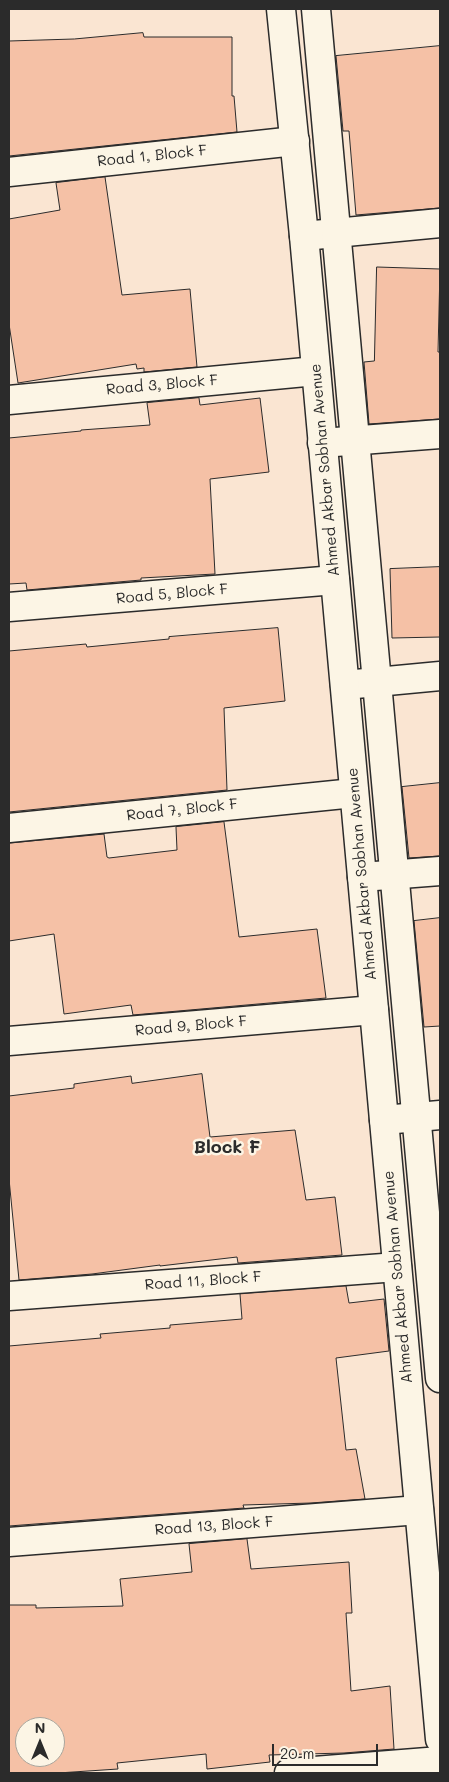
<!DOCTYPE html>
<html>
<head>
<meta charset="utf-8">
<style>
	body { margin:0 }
	#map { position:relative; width:449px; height:1782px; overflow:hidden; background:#fae5d2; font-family:Mali,sans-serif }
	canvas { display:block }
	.frame { position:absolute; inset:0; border:10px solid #2b2b2b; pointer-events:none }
	.north { position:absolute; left:15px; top:1717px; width:50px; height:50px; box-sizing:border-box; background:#fcf5e5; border:1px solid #a8a49b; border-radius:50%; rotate:0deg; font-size:14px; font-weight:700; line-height:20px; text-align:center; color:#2b2b2b }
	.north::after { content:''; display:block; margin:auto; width:18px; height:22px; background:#2b2b2b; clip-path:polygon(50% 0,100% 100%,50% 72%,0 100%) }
	.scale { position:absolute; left:272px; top:1744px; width:106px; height:22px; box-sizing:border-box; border:2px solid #2b2b2b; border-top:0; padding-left:6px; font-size:15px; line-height:18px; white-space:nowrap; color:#2b2b2b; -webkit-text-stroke:4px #fcf5e5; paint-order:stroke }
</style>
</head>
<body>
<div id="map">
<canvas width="449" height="1782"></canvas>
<div class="frame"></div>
<div class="north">N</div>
<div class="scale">20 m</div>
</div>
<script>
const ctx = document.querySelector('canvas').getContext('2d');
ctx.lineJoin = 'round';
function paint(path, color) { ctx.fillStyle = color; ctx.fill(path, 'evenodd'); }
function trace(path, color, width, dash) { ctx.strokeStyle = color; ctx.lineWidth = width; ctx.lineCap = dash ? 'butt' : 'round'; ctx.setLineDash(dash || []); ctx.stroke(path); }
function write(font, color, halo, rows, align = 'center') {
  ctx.font = font + ' Mali,sans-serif'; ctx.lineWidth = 5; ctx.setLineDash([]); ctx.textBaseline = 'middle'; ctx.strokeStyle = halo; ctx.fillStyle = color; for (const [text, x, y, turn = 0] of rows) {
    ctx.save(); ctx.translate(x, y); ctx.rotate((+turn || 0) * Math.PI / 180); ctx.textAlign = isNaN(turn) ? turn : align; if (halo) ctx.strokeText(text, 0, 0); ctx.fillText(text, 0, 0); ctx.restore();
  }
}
const building = new Path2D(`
	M143,33L144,37H232V96H234L237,132L9,156V41L74,39Z
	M440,46V208L356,215L349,131H343L336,56Z
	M105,177L122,295L190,289L197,367L144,372V368L137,369L136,364L18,383L9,324V219L60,210L56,183Z
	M377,267L440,269L438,352H440V419L369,424L364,362L374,361Z
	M199,398L200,405L260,398L269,472L210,479L215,574L141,578V580L27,590L26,583L9,584V438L81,431V430L150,425L147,403Z
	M440,567V637L392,638L390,569Z
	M278,628L285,701L224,708L227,790L9,812V651L86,644L87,647L169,639V637Z
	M440,783V856L409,858L402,787Z
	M224,822L239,937L317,929L326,998L133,1015L131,1005L64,1014L54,934L9,941V843L104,834L107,857L109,858L177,850L176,827Z
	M440,918V1026L424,1027L414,921Z
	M202,1074L210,1137L295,1130L306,1200L335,1197L342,1255L238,1263L237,1257L160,1266V1265L92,1274L19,1280L9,1179V1096L74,1088V1084L131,1076L132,1083Z
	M346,1286L349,1303L384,1299L389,1351L336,1358L346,1450L356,1449L365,1499L311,1503L243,1505L244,1508L9,1526V1346L101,1338L100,1334L170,1328V1325L242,1319L240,1294Z
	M247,1539L251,1569L349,1562L352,1613H346L351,1691L390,1686L394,1749L344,1753L269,1755L270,1762L207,1769L206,1754L117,1763L118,1769L58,1773H9V1605H36V1608L123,1606L120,1579L192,1572L189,1544ZM25,1727H55V1757H25Z`);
const minor = new Path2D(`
	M9,172L295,141
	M304,236L440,223
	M9,400L316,371
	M322,443L440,434
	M9,607L335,580
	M345,685L440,676
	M9,828L354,793
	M362,877L440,871
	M9,1041L374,1010
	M384,1120L440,1115
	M9,1296L397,1267
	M9,1542L419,1510
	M289,1773L440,1761`);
const tertiary = new Path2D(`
	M281,9L304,236L440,1739
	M316,9L440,1378`);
const streetNames = [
	["Road 1, Block F",152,156,-6],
	["Road 3, Block F",162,385,-5],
	["Ahmed Akbar Sobhan Avenue",325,470,-95],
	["Road 5, Block F",172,594,-5],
	["Road 7, Block F",182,810,-6],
	["Ahmed Akbar Sobhan Avenue",362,874,-95],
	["Road 9, Block F",191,1026,-5],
	["Ahmed Akbar Sobhan Avenue",398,1277,-95],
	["Road 11, Block F",203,1281,-4],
	["Road 13, Block F",214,1526,-4]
];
const quarterNames = [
	["Block F",227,1147]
];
paint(building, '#f5c1a6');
trace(building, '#2b2b2b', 1);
trace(minor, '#2b2b2b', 31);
trace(tertiary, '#2b2b2b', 31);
trace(minor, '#fcf5e5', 28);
trace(tertiary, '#fcf5e5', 28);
write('15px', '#2b2b2b', '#fcf5e5', streetNames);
write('bold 18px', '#2b2b2b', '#fcf5e5', quarterNames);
</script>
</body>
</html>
